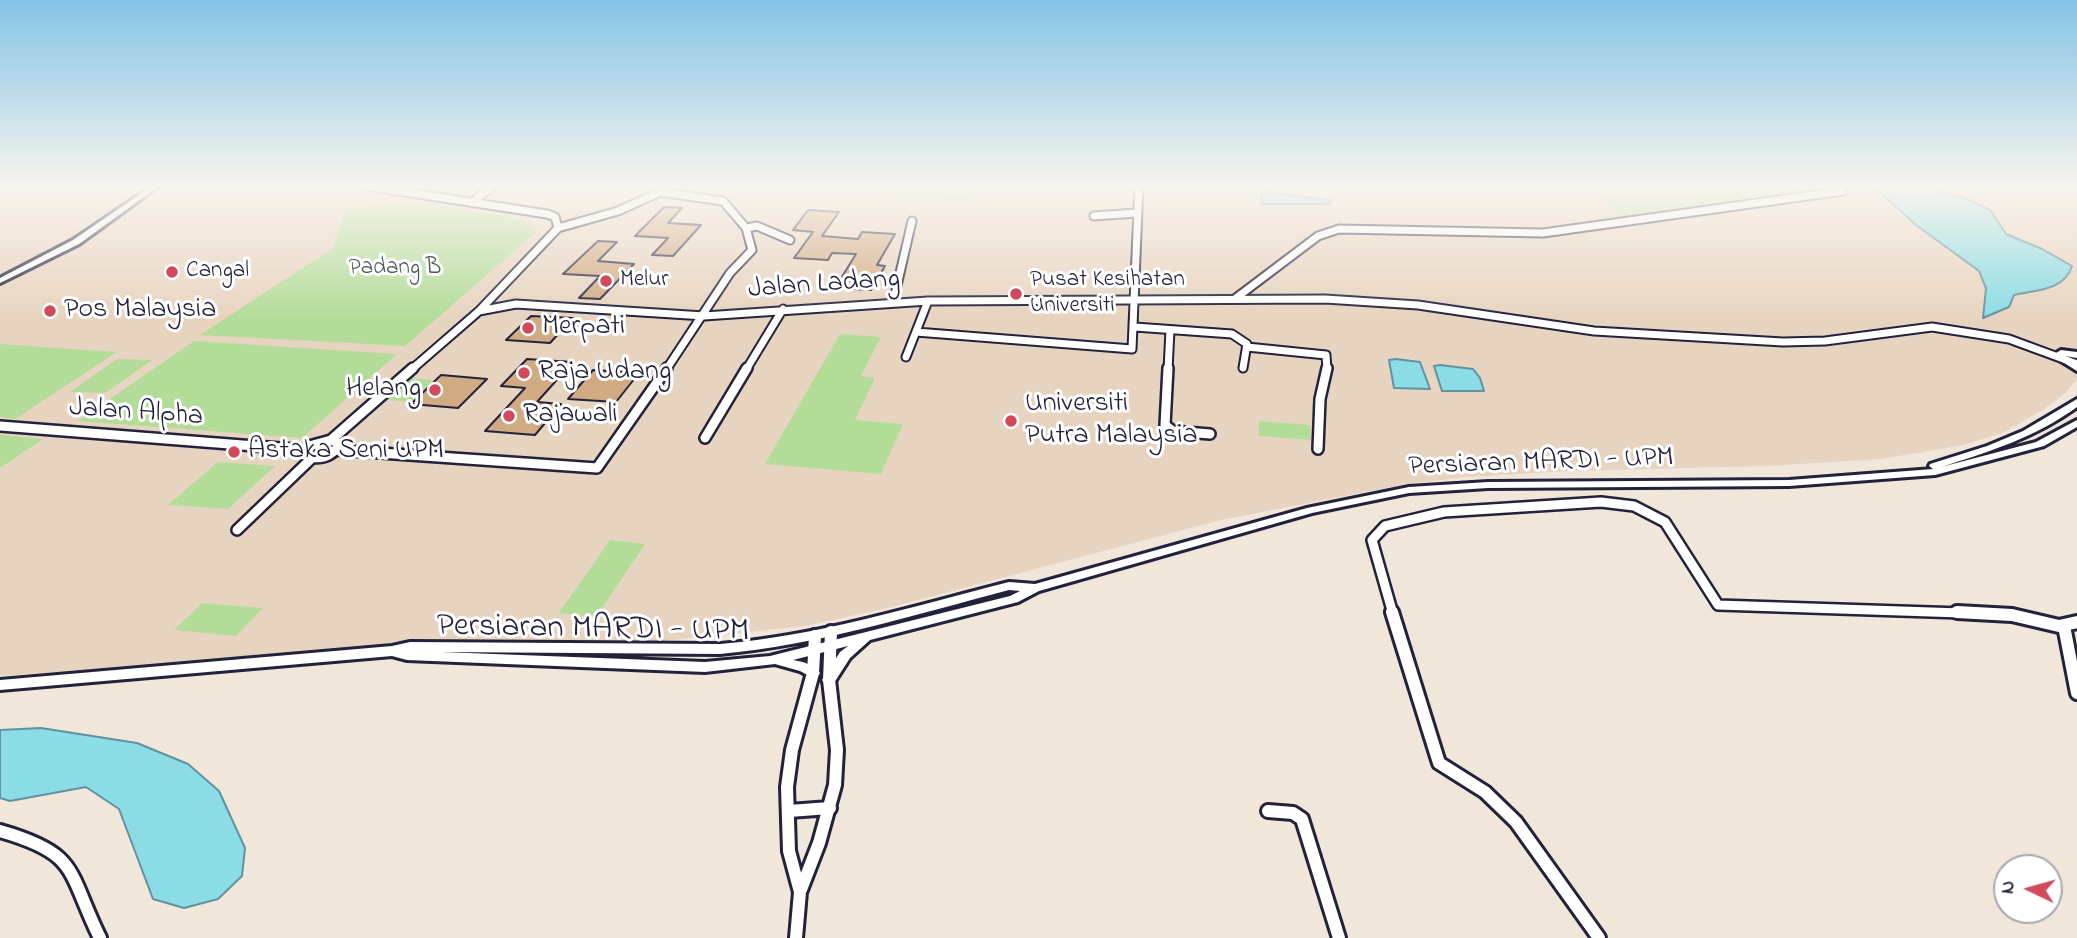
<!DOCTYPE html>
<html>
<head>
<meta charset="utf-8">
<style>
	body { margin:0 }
	#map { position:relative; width:2077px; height:938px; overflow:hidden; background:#f1e6da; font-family:"Indie Flower",sans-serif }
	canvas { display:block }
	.north { position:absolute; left:1993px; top:854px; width:70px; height:70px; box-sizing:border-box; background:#fff; border:2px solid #a7a7b1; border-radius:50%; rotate:275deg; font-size:19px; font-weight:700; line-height:28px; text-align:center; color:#22223b }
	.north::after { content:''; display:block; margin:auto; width:24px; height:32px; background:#d1495b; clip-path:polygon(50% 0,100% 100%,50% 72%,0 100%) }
</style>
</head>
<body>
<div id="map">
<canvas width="2077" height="938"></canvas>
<div class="north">N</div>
</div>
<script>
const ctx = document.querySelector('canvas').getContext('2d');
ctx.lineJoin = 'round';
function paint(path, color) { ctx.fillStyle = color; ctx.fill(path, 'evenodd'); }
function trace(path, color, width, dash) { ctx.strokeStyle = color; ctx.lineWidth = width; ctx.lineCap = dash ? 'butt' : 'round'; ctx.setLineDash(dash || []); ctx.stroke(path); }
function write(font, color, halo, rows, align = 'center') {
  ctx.font = font + ' "Indie Flower",sans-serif'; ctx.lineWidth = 6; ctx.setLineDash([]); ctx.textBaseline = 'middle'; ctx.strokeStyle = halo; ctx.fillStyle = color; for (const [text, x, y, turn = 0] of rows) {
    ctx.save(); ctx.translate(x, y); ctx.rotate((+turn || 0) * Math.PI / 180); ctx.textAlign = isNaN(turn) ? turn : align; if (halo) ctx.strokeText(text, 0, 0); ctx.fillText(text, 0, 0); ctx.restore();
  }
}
const built = new Path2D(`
	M0,186H2077V380L2065,393L2043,410L2002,433L1964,445L1881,459L1767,466L1570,471L1466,477L1401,485L1221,520L888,608L805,626L653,642L437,641L112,669L0,676Z`);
const green = new Path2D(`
	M843,186H980L969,201L893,196Z
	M1585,186H1843L1848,192L1825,197L1625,219Z
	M396,204L438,205L524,220L535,233L405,346L200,335L333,248L345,210Z
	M840,334L881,337L861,376L875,378L855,420L903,424L881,474L765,464Z
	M194,341L397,354L302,438L78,421Z
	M0,344L117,352L15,419L0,417Z
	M117,359L152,360L105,393L70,392Z
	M412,378L433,380L410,402L388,400Z
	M1259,421L1310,425L1311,440L1259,436Z
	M0,435L43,439L0,468Z
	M218,462L275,466L228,509L168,505Z
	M610,540L645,544L596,617L559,613Z
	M202,603L263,608L236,636L174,630Z`);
const water = new Path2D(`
	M1868,186H1924L1967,199L1990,210L2006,234L2042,249L2072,266C2064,291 2036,290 2014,295L2009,307L1983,318L1986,288L1979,271L1916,225L1883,195Z
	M1261,191L1327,200L1331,201L1330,204H1262Z
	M1396,359L1420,362L1430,389L1394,388L1389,360Z
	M1440,365L1473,369L1480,378L1484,391H1442L1434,366Z
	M41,728L137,743L188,764L219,791L245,848L242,876L218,899L184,908L153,899L119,809L86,787L10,801L0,798V730Z`);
const building = new Path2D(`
	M664,207L682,208L668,223L701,225L673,256L652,255L668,238L635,236Z
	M808,210L839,212L822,236L858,239L862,232L895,234L877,265L885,266L871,290L835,288L856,254L832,253L828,260L794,258L813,232L793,230Z
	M598,241L617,242L598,261L634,264L600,299L579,298L600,276L563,274Z
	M531,316L573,318L550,343L506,340Z
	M527,359L573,362L537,402L561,404L535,435L485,431L525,388L501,386Z
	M593,370L639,373L616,402L568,399Z
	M441,375L487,379L458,408L411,404Z`);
const minorFar2 = new Path2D(`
	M366,186L547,214L555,217L558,228
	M472,203L492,186
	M1094,216L1136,213
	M558,228L618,211L660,192L723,201L746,228L752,250L730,273L666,370
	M746,228L757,226L790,240
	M1236,298L1318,236L1339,229L1543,233L1843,191L1840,186
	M893,303L912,221
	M479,311L516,304L704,316L928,301L1325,299L1418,305L1594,331L1783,342L1825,341L1932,327L2009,339L2077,364
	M1135,327L1232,334L1247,344L1243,368
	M916,332L1132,349L1139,186
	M1247,347L1326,355L1327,370
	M906,357L928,301
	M411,370L479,311L558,228
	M746,370L783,309
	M1168,370L1170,330`);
const minorFar1 = new Path2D(`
	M1168,368L1165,425L1173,431L1210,434
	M0,426L306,450
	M705,438L747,368
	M331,440L340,444C332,457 319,461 305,455L309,446Z
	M331,440L413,368
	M1318,449L1320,399L1327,368
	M337,450L597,468L667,368
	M237,530L312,458
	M1393,614L1372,540L1385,526L1444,512L1601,502L1634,506L1665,522L1718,605L1992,614`);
const minor = new Path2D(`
	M1392,612L1439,763L1485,792L1516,822L1599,938
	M1957,612L2012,615L2059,626L2077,622
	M2064,626L2077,693
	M789,811L830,808
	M1268,811L1293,813L1302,819L1339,938
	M0,831C80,854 67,871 100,938
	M800,892L789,851L787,787L792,750L813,673L815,636
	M796,938L800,892L819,843L835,785L837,750L829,680L831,632`);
const tertiary = new Path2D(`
	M152,186H159L79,244L0,283V278L73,240Z
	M2061,350L2077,352V358L2058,355L2056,353Z
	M2064,356L2077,364V371L2061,361L2059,359L2061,357Z
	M2077,399V407C2036,437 1989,452 1941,467L2036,442L2077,420V427L2044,446L1935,475L1789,486L1488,488L1409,493L1312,513L1039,591L1018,602L870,640L850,658L834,683L829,685L824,683L822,680L840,652L848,646L793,660C803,662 814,664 820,673L818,676L813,678L800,671L775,664L705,672L407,660L392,656L0,690V680L392,646L410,642L720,644C818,636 914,606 1009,582L1035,584L1307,508L1409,487L1488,482L1789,480L1933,469L1929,466L1930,464L1987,446L2023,431ZM1009,590L1020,591L1010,596L770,656L705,662L441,652L720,654C818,645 914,615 1009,590Z`);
const markers = [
	[172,272,7,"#d1495b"],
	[606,281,7,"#d1495b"],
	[1016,294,7,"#d1495b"],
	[50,311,7,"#d1495b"],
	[528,328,7,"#d1495b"],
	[524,373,7,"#d1495b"],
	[435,390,7,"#d1495b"],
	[509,416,7,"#d1495b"],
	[1011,421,7,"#d1495b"],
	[234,452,7,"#d1495b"]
];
const farParknames = [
	["Padang B",395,269]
];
const farPoinames = [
	["Cangal",186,272],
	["Melur",620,281],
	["Pusat Kesihatan",1030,281],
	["Universiti",1030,307]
];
const streetNames = [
	["Jalan Ladang",824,286,-4],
	["Jalan Alpha",136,414,4],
	["Persiaran MARDI - UPM",1541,464,-2]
];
const poiNames = [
	["Pos Malaysia",64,311],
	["Merpati",542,328],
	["Raja Udang",538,373],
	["Helang",421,390,"right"],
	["Universiti",1025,405],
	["Putra Malaysia",1025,437],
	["Rajawali",523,416],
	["Astaka Seni UPM",248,452]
];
const nearStreetnames = [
	["Persiaran MARDI - UPM",593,631,1]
];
paint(built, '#e7d4c0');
paint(green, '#b3dc99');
paint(water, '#8bdce4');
trace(water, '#6192a0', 2);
paint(building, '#d0aa82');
trace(building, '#22223b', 2);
trace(minorFar2, '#22223b', 11);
trace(minorFar1, '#22223b', 14);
trace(minor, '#22223b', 18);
trace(tertiary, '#22223b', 6);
trace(minorFar2, '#fff', 7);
trace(minorFar1, '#fff', 9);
trace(minor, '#fff', 12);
paint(tertiary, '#fff');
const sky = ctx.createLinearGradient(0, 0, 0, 317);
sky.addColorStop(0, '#83c4e6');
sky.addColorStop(0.59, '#f9f4ee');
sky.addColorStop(1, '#f9f4ee00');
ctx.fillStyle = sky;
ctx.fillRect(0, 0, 2077, 317);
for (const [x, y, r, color] of markers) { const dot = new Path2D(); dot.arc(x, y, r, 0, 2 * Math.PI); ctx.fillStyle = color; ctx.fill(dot); trace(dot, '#fff', 2.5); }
write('23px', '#4e5a57', '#fff', farParknames);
write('23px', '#22223b', '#fff', farPoinames, 'left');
write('28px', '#22223b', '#fff', streetNames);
write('28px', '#22223b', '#fff', poiNames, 'left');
write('33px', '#22223b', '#fff', nearStreetnames);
</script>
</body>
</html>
